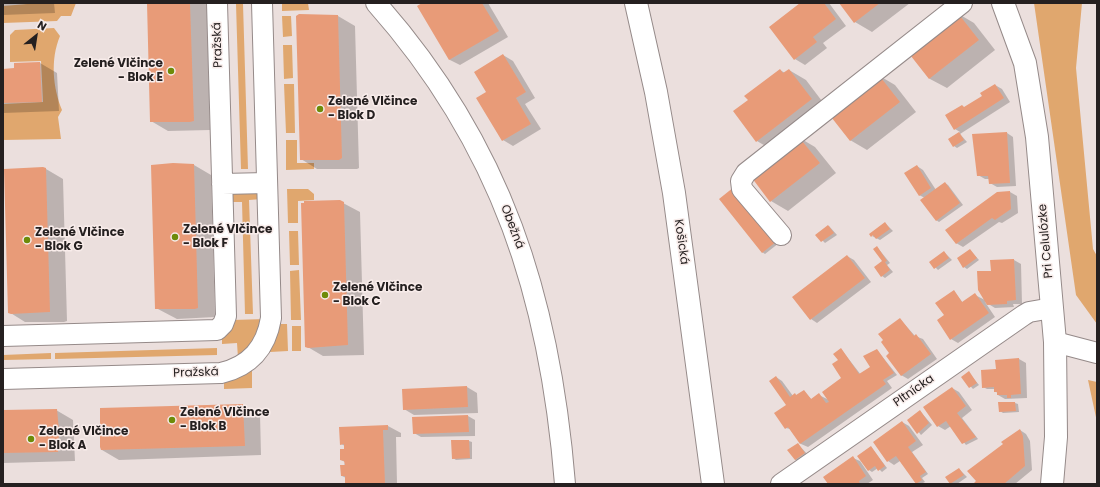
<!DOCTYPE html>
<html>
<head>
<meta charset="utf-8">
<style>
	body { margin:0 }
	#map { position:relative; width:1100px; height:487px; overflow:hidden; background:#ebdfdd; font-family:Poppins,sans-serif }
	canvas { display:block }
	.frame { position:absolute; inset:0; border:4px solid #252020; pointer-events:none }
	.north { position:absolute; left:16px; top:16px; width:40px; height:40px; -webkit-text-stroke:3px #f8ecea; paint-order:stroke; rotate:30deg; font-size:11px; font-weight:700; line-height:16px; text-align:center; color:#252020 }
	.north::after { content:''; display:block; margin:auto; width:14px; height:18px; background:#252020; clip-path:polygon(50% 0,100% 100%,50% 72%,0 100%) }
</style>
</head>
<body>
<div id="map">
<canvas width="1100" height="487"></canvas>
<div class="frame"></div>
<div class="north">N</div>
</div>
<script>
const ctx = document.querySelector('canvas').getContext('2d');
ctx.lineJoin = 'round';
function paint(path, color) { ctx.fillStyle = color; ctx.fill(path, 'evenodd'); }
function trace(path, color, width, dash) { ctx.strokeStyle = color; ctx.lineWidth = width; ctx.lineCap = dash ? 'butt' : 'round'; ctx.setLineDash(dash || []); ctx.stroke(path); }
function write(font, color, halo, rows, align = 'center') {
  ctx.font = font + ' Poppins,sans-serif'; ctx.lineWidth = 3; ctx.setLineDash([]); ctx.textBaseline = 'middle'; ctx.strokeStyle = halo; ctx.fillStyle = color; for (const [text, x, y, turn = 0] of rows) {
    ctx.save(); ctx.translate(x, y); ctx.rotate((+turn || 0) * Math.PI / 180); ctx.textAlign = isNaN(turn) ? turn : align; if (halo) ctx.strokeText(text, 0, 0); ctx.fillText(text, 0, 0); ctx.restore();
  }
}
const green = new Path2D(`
	M39,3H76L71,16H61L57,21L3,23V6Z
	M282,3H308L309,10L282,11Z
	M1034,3H1082L1076,68L1093,249L1097,256V324L1076,295Z
	M236,4H243L248,169H241Z
	M282,16H291L292,36L283,37Z
	M54,28L60,36C50,60 53,88 62,110L58,117L61,139L3,140V104L43,102L41,61L10,62V35L15,30Z
	M283,45H292L293,78L284,79Z
	M284,84H294L295,133H286Z
	M286,140H297V163H314V169L286,170Z
	M287,189H308L314,194V200L298,201V223H288Z
	M257,190L262,199L249,200L253,314H245L242,202H229L232,193Z
	M289,231H298L299,265H290Z
	M299,270L301,320H291L290,271Z
	M266,319L262,334L238,358L237,343L222,344V335L232,320Z
	M279,324H287L288,351L270,352L252,369V388L224,389V382Z
	M292,326H301V351H292Z
	M217,348V355L55,359V353Z
	M51,353V359L3,360V355Z
	M1088,380L1097,382V422Z`);
const shadow = new Path2D(`
	M3,3H54L55,13L3,15Z
	M148,3H207L210,130L168,131L151,121Z
	M424,3H488L508,37L460,65L450,60L418,6Z
	M801,3H829L846,26L823,43L827,48L805,65L795,59Z
	M841,3H910L872,32L855,22Z
	M957,13L974,23L995,50L947,88L930,79L908,51Z
	M299,15L338,16L355,26L359,168L357,169H317L301,159Z
	M503,55L513,61L535,98L525,104L541,129L513,146L503,140L487,93Z
	M40,63L57,73L59,111L3,113V70L15,69V64Z
	M780,70L785,73L789,70L806,80L828,109L774,151L757,141L749,100Z
	M878,75L895,85L916,112L867,150L850,140Z
	M995,85L1002,89L1010,102L960,134L967,142L957,148L954,146L949,139L960,132L955,129L965,108L983,96Z
	M1007,133L1013,137L1016,186L997,187L990,183V179H985L978,175Z
	M798,137L815,147L836,173L788,211L771,201Z
	M194,165L211,175L215,317L177,319L156,308Z
	M917,166L923,170L936,190L945,183L948,185L963,205L939,222L936,220L925,198L919,195Z
	M7,169H46L63,179L67,321L64,322H25L9,312L5,170Z
	M1010,192L1017,196L1018,213L1002,223L999,222L963,247L956,243Z
	M720,199L779,243L765,254L762,252Z
	M343,203L360,212L364,355L323,356L306,346Z
	M885,223L893,231L880,240L872,236Z
	M829,226L837,235L825,243L817,235Z
	M877,247L890,263L887,265L893,272L885,278L882,276L883,261Z
	M970,250L979,260L967,269L964,267Z
	M944,252L952,260L938,270L930,262Z
	M847,256L854,260L871,282L817,323L811,319Z
	M1014,260L1021,264L1022,304H1013L1014,307L995,308L985,302L995,317L958,343L951,339L946,315L954,291L963,303L975,295L985,300L990,272Z
	M900,319L915,336L923,339L937,359L908,379L901,375L891,353Z
	M841,349L861,375L872,367L877,350L897,375L887,381L892,388L808,447L801,444L790,429L786,428L788,404L776,377L782,381L793,396L795,394L797,396L804,391L812,400L819,395L829,400L843,378L839,361Z
	M1019,359L1026,363L1027,398L1005,399L998,395L995,389H987L983,387L997,370Z
	M969,373L979,385L973,389L962,377Z
	M467,387L477,393L478,413L414,415L404,409Z
	M952,388L959,392L972,410L962,418L978,439L966,445L951,426L945,430L938,426Z
	M1015,403L1018,404L1019,412L1003,413L1000,411Z
	M243,405L260,414L261,455L119,460L102,450L101,409Z
	M56,410L73,420L75,461L3,463V412Z
	M920,411L932,425L921,435L909,420Z
	M468,416L475,420V436L421,437L414,433Z
	M902,422L909,426L923,445L912,452L928,474L922,478L925,482L921,484L917,483L900,461L894,465L888,461Z
	M388,426L401,433V437H396L397,484H345L346,478L342,476L345,462L341,460L345,446L341,444Z
	M1020,430L1026,434L1030,441L1032,470L1015,484H974L1004,444Z
	M469,441L472,442V459L456,460L453,458Z
	M798,444L808,455L798,461L795,460Z
	M871,447L887,468L882,472L878,468L872,472L869,470L859,456Z
	M853,458L860,461L873,480L867,484H830Z
	M959,469L967,477L957,484H951L947,478Z`);
const building = new Path2D(`
	M147,3H190L194,121L190,122H150Z
	M422,3H482L499,31L449,60L417,6Z
	M800,3H824L836,19L813,37L817,42L794,60L769,27Z
	M839,3H880L854,23Z
	M957,12L979,40L929,79L907,51Z
	M299,14L338,15L342,158L339,160H300L296,16Z
	M503,54L526,92L516,98L531,124L502,141L476,98L486,92L474,72Z
	M40,62L42,102L3,103V69L14,68V63Z
	M780,69L783,73L789,69L812,99L756,142L733,111L748,100L744,96Z
	M878,74L900,102L850,141L828,113Z
	M995,84L1004,98L954,130L945,115L962,105L964,107L982,96L980,93Z
	M959,132L964,140L953,147L948,139Z
	M1007,132L1010,183L989,184L988,176H977L972,134Z
	M798,136L820,163L770,202L749,174Z
	M173,163L194,164L198,308L195,309H155L151,165Z
	M917,165L931,188L919,196L904,173Z
	M43,167L46,168L50,312L11,314L8,313L4,169Z
	M945,182L960,203L936,221L920,200Z
	M734,187L777,241L762,253L719,199Z
	M1010,191L1011,209L995,220L992,218L956,244L945,230L997,192Z
	M340,200L344,202L348,345L308,348L305,347L301,203H304V201Z
	M885,222L890,229L876,239L873,235L871,237L869,234Z
	M828,225L834,233L821,242L815,235Z
	M877,246L887,261L885,262L890,270L881,277L874,267L882,261L873,249Z
	M970,249L977,258L963,268L957,258Z
	M944,251L949,258L934,269L929,262Z
	M847,255L865,278L810,320L792,297Z
	M1014,259L1016,300L1007,301V304L987,305L978,290L977,271H991L990,260Z
	M954,290L962,302L975,293L989,313L950,340L937,320L944,315L935,303Z
	M900,318L914,336L916,334L931,354L901,376L886,356L889,353L881,342L883,340L878,334Z
	M841,348L859,374L870,367L863,356L877,349L894,373L883,380L886,384L879,389L800,444L788,427L785,429L774,413L786,405L769,381L776,376L790,397L795,393L796,395L804,390L811,399L819,393L826,403L829,402L822,392L841,378L832,364L838,360L833,354Z
	M1019,358L1021,394L1011,395V398H1007V395H997V392H994V387L982,388L981,370L996,369L995,360Z
	M969,371L977,383L969,388L961,377Z
	M467,386L468,407L403,410L402,389Z
	M952,387L966,406L957,413L976,437L962,444L946,421L937,427L923,407Z
	M998,402H1015L1016,411L999,412Z
	M243,404L245,446L101,450L100,447V408Z
	M57,409L59,430L58,452L3,453V410Z
	M920,410L929,423L917,434L907,420Z
	M468,415L469,432L413,434L412,417Z
	M902,421L916,441L908,447L926,472L920,476L922,480L916,484L896,456L887,462L873,442Z
	M388,425V430H383L385,484H345V476H341L340,465H345L344,461L340,460V449H344V444L340,445L339,427Z
	M1020,429L1023,436L1025,466L1004,484H973L976,481L967,471L1003,444L1001,442Z
	M451,440H469L470,458L452,459Z
	M798,443L805,453L795,460L787,450Z
	M871,446L885,466L878,471L875,466L868,471L857,456Z
	M853,456L866,476L859,481L860,484H828L823,477Z
	M959,468L964,475L950,484L945,477Z`);
const street = new Path2D(`
	M376,3C502,145 550,298 565,484
	M222,184L267,183
	M781,235L742,189L741,181L746,173L962,3
	M3,336L217,330L223,324L226,316L217,3
	M1055,342L1097,353
	M3,379L221,373C250,366 266,348 271,318L262,3
	M781,484L1024,315L1029,312L1052,308`);
const secondary = new Path2D(`
	M1003,3L1025,63L1037,137L1055,342L1056,437L1052,484`);
const primary = new Path2D(`
	M636,3L656,92L674,193L713,484`);
const markers = [
	[171,71,4,"#6d8b09"],
	[320,109,4,"#6d8b09"],
	[175,237,4,"#6d8b09"],
	[27,240,4,"#6d8b09"],
	[325,295,4,"#6d8b09"],
	[172,420,4,"#6d8b09"],
	[31,439,4,"#6d8b09"]
];
const streetNames = [
	["Pražská",218,45,-92],
	["Obežná",512,227,69],
	["Pri Celulózke",1046,241,-95],
	["Košická",681,242,82],
	["Pražská",196,373,-2],
	["Pltnícka",914,391,-35]
];
const poiNames = [
	["Zelené Vlčince",163,64,"right"],
	["- Blok E",163,78,"right"],
	["Zelené Vlčince",328,102],
	["- Blok D",328,116],
	["Zelené Vlčince",183,230],
	["- Blok F",183,244],
	["Zelené Vlčince",35,233],
	["- Blok G",35,247],
	["Zelené Vlčince",333,288],
	["- Blok C",333,302],
	["Zelené Vlčince",180,413],
	["- Blok B",180,427],
	["Zelené Vlčince",39,432],
	["- Blok A",39,446]
];
paint(green, '#e0a76e');
paint(shadow, '#0003');
paint(building, '#e89b78');
trace(street, '#958a89', 22);
trace(secondary, '#958a89', 24);
trace(primary, '#958a89', 24);
trace(street, '#fff', 20);
trace(secondary, '#fff', 22);
trace(primary, '#fff', 22);
for (const [x, y, r, color] of markers) { const dot = new Path2D(); dot.arc(x, y, r, 0, 2 * Math.PI); ctx.fillStyle = color; ctx.fill(dot); trace(dot, '#f8ecea', 1.5); }
write('12px', '#252020', '#f8ecea', streetNames);
write('bold 12px', '#252020', '#f8ecea', poiNames, 'left');
</script>
</body>
</html>
